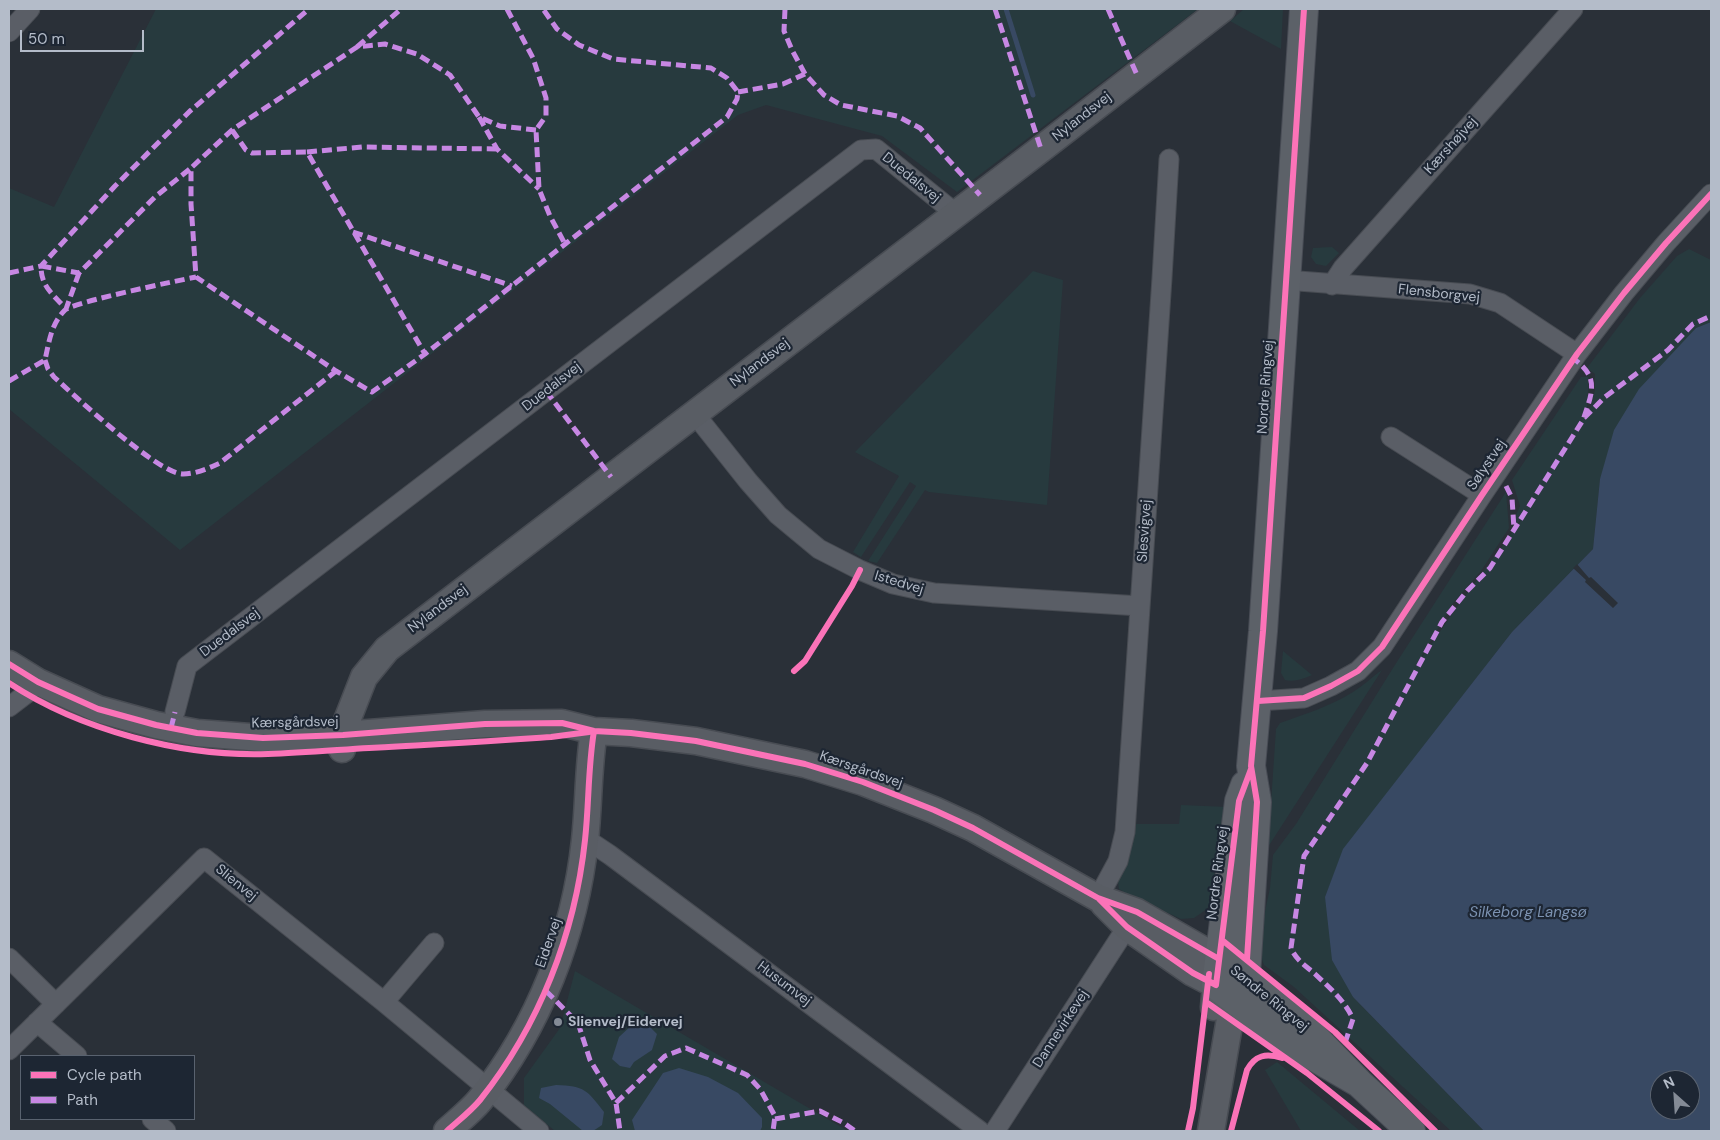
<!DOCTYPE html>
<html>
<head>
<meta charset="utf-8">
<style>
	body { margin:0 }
	#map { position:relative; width:1720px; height:1140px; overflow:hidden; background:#2a3038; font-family:"DM Sans",sans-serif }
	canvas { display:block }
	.frame { position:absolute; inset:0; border:10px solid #b4bcc9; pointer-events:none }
	.legend { position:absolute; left:20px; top:1055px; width:175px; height:65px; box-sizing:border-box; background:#1d2633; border:1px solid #59626f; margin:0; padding:6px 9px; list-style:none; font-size:15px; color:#b4bcc9 }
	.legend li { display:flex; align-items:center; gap:10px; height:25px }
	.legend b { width:25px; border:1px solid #59626f }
	.north { position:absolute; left:1650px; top:1070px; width:50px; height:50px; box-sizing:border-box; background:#1d2633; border:1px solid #59626f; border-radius:50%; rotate:334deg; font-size:14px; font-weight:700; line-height:20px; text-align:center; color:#b4bcc9 }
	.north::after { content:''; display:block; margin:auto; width:18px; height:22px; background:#848b96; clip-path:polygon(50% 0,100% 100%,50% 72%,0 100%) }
	.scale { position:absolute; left:20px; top:30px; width:124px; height:22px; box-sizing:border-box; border:2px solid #b4bcc9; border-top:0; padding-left:6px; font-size:15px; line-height:18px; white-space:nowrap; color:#b4bcc9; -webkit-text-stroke:4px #1d2633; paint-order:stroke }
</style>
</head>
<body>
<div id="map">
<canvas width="1720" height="1140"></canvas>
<div class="frame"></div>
<ul class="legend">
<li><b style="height:6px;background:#fb73b8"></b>Cycle path</li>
<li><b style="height:6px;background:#c787e3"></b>Path</li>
</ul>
<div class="north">N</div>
<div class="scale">50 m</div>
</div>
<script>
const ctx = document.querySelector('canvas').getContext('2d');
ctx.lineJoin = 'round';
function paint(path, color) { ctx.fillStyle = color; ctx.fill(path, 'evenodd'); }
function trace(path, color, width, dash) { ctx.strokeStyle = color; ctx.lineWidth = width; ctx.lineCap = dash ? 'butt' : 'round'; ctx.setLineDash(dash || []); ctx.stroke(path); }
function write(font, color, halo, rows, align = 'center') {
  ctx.font = font + ' "DM Sans",sans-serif'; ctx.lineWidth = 4.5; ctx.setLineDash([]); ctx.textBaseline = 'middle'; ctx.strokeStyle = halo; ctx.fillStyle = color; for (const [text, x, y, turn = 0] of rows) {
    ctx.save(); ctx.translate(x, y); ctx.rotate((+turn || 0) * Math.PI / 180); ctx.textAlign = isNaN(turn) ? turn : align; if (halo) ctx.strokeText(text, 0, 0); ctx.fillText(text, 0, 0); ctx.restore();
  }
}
const green = new Path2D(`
	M156,9H1198L957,192L882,136L766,105L738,115L180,550L9,409V188L54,207Z
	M1244,9H1283L1281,49L1230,21Z
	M1332,247L1339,253L1326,266L1316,264L1311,257L1313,248Z
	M1689,249L1711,260V322L1696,328L1600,479L1593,549L1512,632L1344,849L1325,897L1353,997L1484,1131H1451L1294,987L1264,965L1259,952L1260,935L1270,888L1273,855L1296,824L1393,668L1506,492L1509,528L1481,571L1453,603L1414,669L1457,607L1528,511L1516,525V515L1520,506L1512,480L1581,377H1588C1590,391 1585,402 1588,415L1595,390V374L1587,368L1640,298L1677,256Z
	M1033,271L1063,280L1047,505L929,492L925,490L877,563L868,561L916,486L910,482L861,557L853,552L899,476L855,452Z
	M1283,651L1312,675C1303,679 1295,682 1285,680L1281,673Z
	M1382,670L1268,847L1276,729L1280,723C1305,714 1331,706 1353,692C1363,686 1372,677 1382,670Z
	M1181,805L1228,807L1226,828L1219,846L1210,904L1207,909L1194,918L1181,919L1127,894L1119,889L1118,881L1131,849L1134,824H1179Z
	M575,971L848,1131H555L524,1105V1078L560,1028Z
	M1277,1062L1360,1131H1301L1265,1070Z`);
const water = new Path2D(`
	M1711,322V1131H1484L1353,997L1332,960L1325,897L1343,849L1512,632L1593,549L1600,479L1614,430L1639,389L1696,328ZM1660,1080H1690V1110H1660Z
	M646,1023L657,1034L652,1050L634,1062L630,1068L620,1066L612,1059L619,1037L633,1024Z
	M679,1068L708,1077L738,1093L762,1118V1127L760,1131H635L632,1120L663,1073Z
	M556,1085C585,1086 587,1090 604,1112L602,1125L593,1131H583L550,1104L539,1098L541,1088Z`);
const pier = new Path2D(`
	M1577,564L1589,578L1591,577L1618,603L1613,608L1585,582L1586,580L1573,568Z`);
const stream = new Path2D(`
	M1006,9L1033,95`);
const street = new Path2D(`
	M9,32L30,9
	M1285,280L1470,294L1500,303L1577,354
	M1332,285L1343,268L1573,9
	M694,413L748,481L778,515L819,549L860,570L893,584L934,593L1140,606
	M1391,437L1482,495
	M1258,701L1304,698L1331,686L1358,671L1382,647L1482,495L1577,354L1624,293L1666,243L1711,194
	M9,707L26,694L38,682
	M175,712L187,666L861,150L876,149L955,213
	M586,839L610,855L980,1131
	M1098,898L1118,861L1125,832L1162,278L1169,159
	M9,958L56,1004
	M384,1002L434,943
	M37,1022L77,1056
	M9,1050L204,858L384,1002L539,1131
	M152,1119L166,1131
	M995,1131L1127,927`);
const secondary = new Path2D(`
	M9,664L38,682L98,709L156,725L197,733L263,738L343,735L485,724L562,723L594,731L631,733L696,741L805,764L863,782L934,810L973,828L1098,898L1137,912L1219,959L1231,996L1230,1019L1211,1131
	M342,749L346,723L364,677L387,649L1041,149L1222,9
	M1104,904L1127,927L1193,973L1216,985L1214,1007
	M447,1131C458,1121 471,1111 480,1100C539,1026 575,934 585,840C589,804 588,767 594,731`);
const primary = new Path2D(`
	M1245,785L1239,801L1216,985L1285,1040L1359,1083
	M1235,971L1299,1021L1359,1083L1411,1131
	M1244,1006L1257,802L1251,766L1263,631L1304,9`);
const quiet = new Path2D(`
	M507,9L533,58L546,98V116L536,130L539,189L550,216L565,244
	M785,9L784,31L792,50L805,74L824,95L841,105L897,116L920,128L980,195
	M995,9L1041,149
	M1108,9L1137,75
	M357,47L401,9
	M738,92L783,84L805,74
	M479,117L497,149L539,189
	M232,130L246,150L252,153L307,152L425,354
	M536,130L500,126L479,117L450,75L417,54L385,44L357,47L232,130L191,168V204L196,277L336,371L372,392L425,354L727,117L737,99L738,92L727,78L711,68L613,59L579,45L557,29L543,9
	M307,152L362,147L497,149
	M353,232L512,286
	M9,273L41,266L115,186L190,111L309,9
	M79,273L66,309C53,294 41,287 41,266L79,273L155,197L191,168
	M45,360L48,369L54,377C75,396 158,474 183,474C196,474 209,468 220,463L336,371
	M9,381L45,360C49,342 51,324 65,310C74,302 176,281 196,277
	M546,391L611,477
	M1584,418L1605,397L1668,350L1693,324L1711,316
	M1506,486L1512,498L1514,529
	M171,728L175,712
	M546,991L578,1023L590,1060L616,1103L620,1131
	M1345,1043L1353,1019C1345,1001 1330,988 1315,974C1306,966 1296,960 1291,948L1304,856L1367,763L1442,622L1467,591L1490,568L1583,420C1592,393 1600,378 1574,359
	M616,1103L665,1056L686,1048L747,1075L760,1089L775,1116L773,1131
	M775,1119L820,1111L844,1123L855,1131`);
const cycleway = new Path2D(`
	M9,664L38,682L98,709L156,725L197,733L263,738L343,735L485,724L562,723L594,731L631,733L696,741L805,764L863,782L934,810L973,828L1098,898L1137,912L1219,959
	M794,671L805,661L852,586L860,570
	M9,683C80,730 182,757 268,754C301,753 336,750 369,748C430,745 490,741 551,737L589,732
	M1258,701L1304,698L1331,686L1358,671L1382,647L1482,495L1577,354L1624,293L1666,243L1711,194
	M1100,900L1127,927L1193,973L1216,985L1239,801L1251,769
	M1222,940L1335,1032L1435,1131
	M1247,959L1257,802L1251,766L1263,631L1304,9
	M1206,1002L1307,1073L1379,1131
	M447,1131C458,1121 471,1111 480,1100C539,1026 575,934 585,840C589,804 588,767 594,731
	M1188,1131L1193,1108L1209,974
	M1231,1131L1247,1070C1255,1055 1266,1053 1282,1058`);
const markers = [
	[558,1022,5,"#848b96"]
];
const streetNames = [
	["Nylandsvej",1082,117,-38],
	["Kærshøjvej",1451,146,-48],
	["Duedalsvej",911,178,39],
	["Flensborgvej",1439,294,6],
	["Nylandsvej",760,363,-37],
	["Duedalsvej",552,387,-38],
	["Nordre Ringvej",1266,387,-86],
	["Sølystvej",1487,465,-56],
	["Slesvigvej",1145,531,-86],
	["Istedvej",899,583,17],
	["Nylandsvej",438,609,-37],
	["Duedalsvej",230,633,-37],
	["Kærsgårdsvej",295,723,-1],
	["Kærsgårdsvej",861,770,19],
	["Nordre Ringvej",1218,873,-83],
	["Slienvej",236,883,39],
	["Eidervej",549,943,-71],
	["Husumvej",784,984,37],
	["Søndre Ringvej",1269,999,39],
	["Dannevirkevej",1061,1029,-57]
];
const poiNames = [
	["Slienvej/Eidervej",568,1022]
];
const waterNames = [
	["Silkeborg Langsø",1528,913]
];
paint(green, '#273a3e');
paint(water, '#384963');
paint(pier, '#2a3038');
trace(stream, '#384963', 5);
trace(street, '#484c53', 21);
trace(secondary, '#484c53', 29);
trace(primary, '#484c55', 30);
trace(street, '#5a5e66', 19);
trace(secondary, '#595d64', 26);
trace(primary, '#5c6168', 28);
trace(quiet, '#c787e3', 5, [10, 5]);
trace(cycleway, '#fb73b8', 6);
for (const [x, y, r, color] of markers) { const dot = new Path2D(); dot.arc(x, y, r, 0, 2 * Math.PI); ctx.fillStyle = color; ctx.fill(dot); trace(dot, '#1d2633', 2); }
write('14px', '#b4bcc9', '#1d2633', streetNames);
write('bold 14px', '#b4bcc9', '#1d2633', poiNames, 'left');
write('italic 15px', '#7c92b1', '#1d2633', waterNames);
</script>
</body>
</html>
